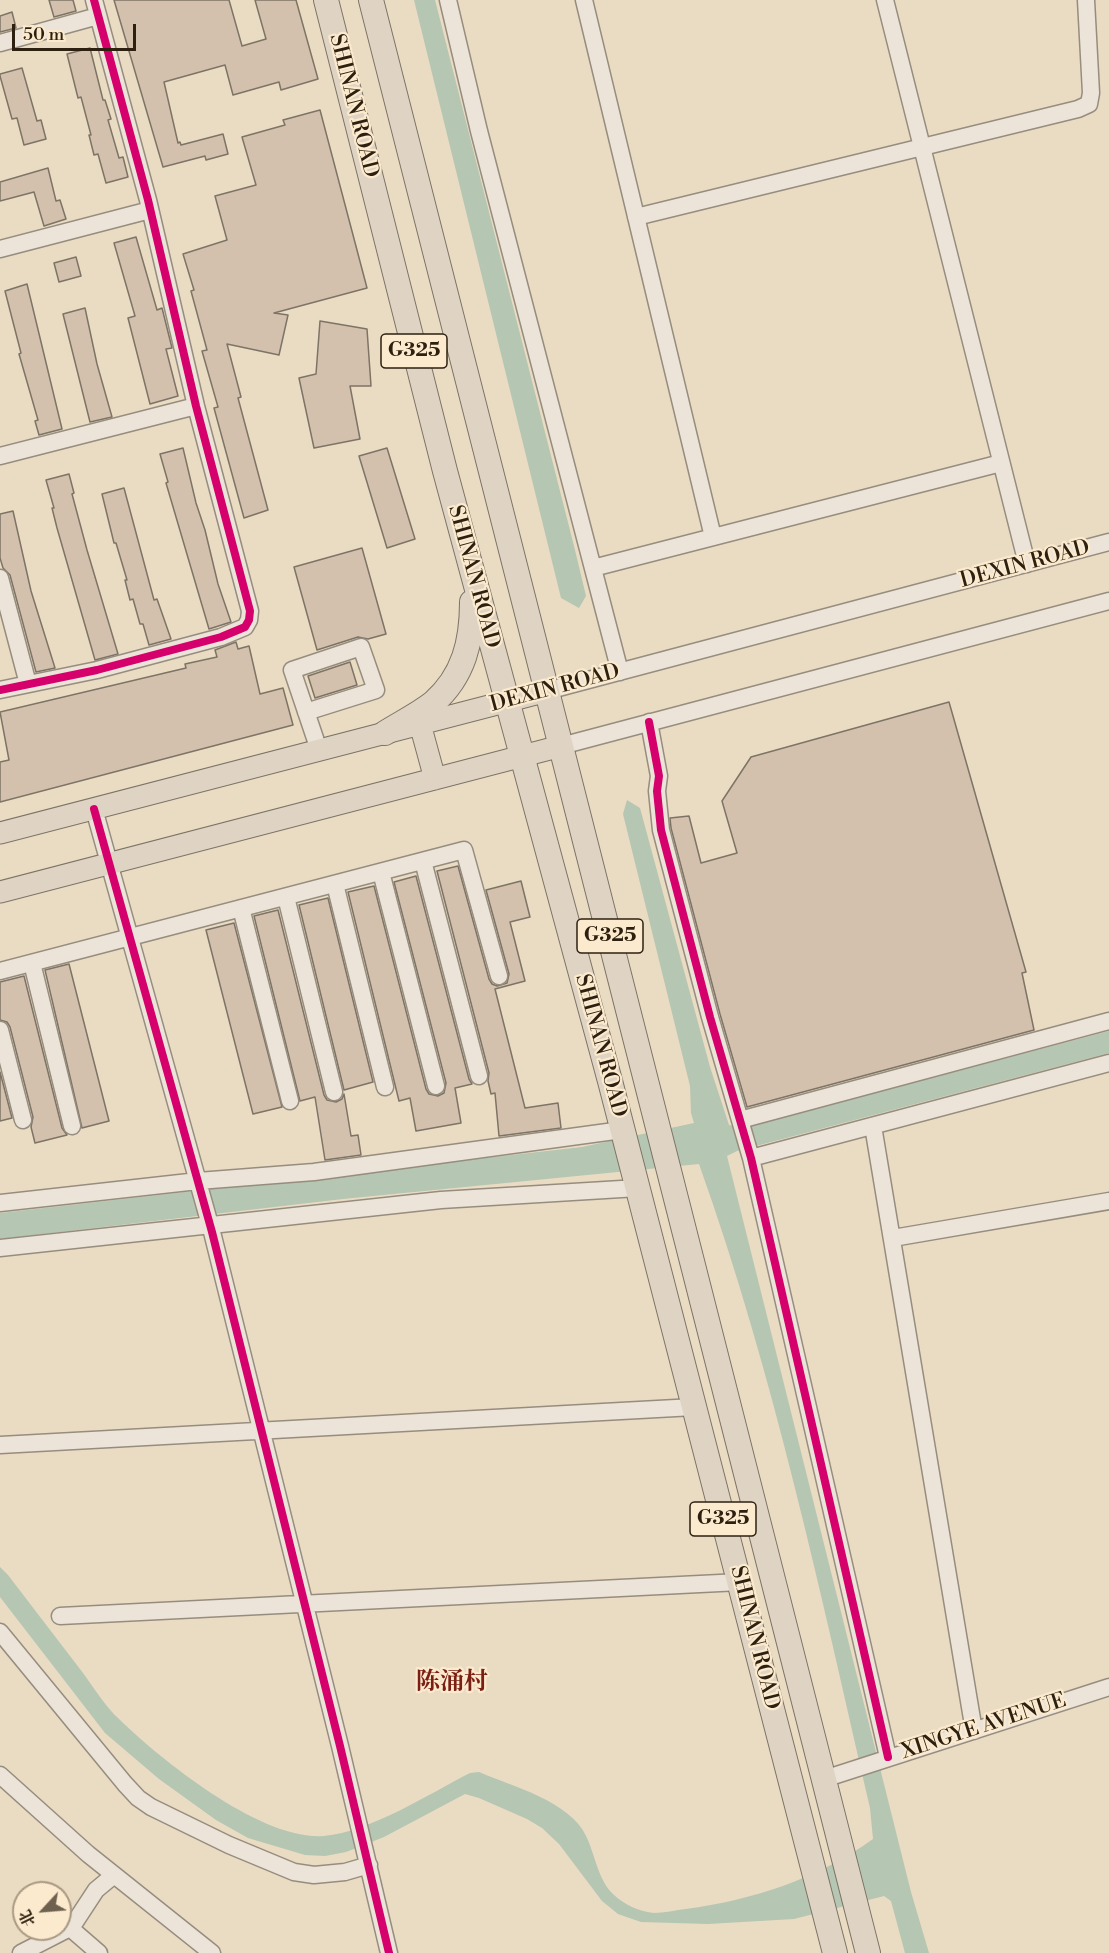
<!DOCTYPE html>
<html>
<head>
<meta charset="utf-8">
<style>
	body { margin:0 }
	#map { position:relative; width:1109px; height:1953px; overflow:hidden; background:#eadbc3; font-family:"Libre Bodoni","Noto Serif SC",serif }
	canvas { display:block }
	.north { position:absolute; left:12px; top:1881px; width:60px; height:60px; box-sizing:border-box; background:#fbeace; border:2px solid #a99982; border-radius:50%; rotate:244deg; font-size:16px; font-weight:700; line-height:24px; text-align:center; color:#2d2010 }
	.north::after { content:''; display:block; margin:auto; width:21px; height:27px; background:#6f614f; clip-path:polygon(50% 0,100% 100%,50% 72%,0 100%) }
	.scale { position:absolute; left:12px; top:24px; width:124px; height:27px; box-sizing:border-box; border:3px solid #2d2010; border-top:0; padding-left:8px; font-size:18px; line-height:21px; white-space:nowrap; color:#2d2010; -webkit-text-stroke:4px #fbeace; paint-order:stroke }
</style>
</head>
<body>
<div id="map">
<canvas width="1109" height="1953"></canvas>
<div class="north">北</div>
<div class="scale">50 m</div>
</div>
<script>
const ctx = document.querySelector('canvas').getContext('2d');
ctx.lineJoin = 'round';
function paint(path, color) { ctx.fillStyle = color; ctx.fill(path, 'evenodd'); }
function trace(path, color, width, dash) { ctx.strokeStyle = color; ctx.lineWidth = width; ctx.lineCap = dash ? 'butt' : 'round'; ctx.setLineDash(dash || []); ctx.stroke(path); }
function write(font, color, halo, rows, align = 'center') {
  ctx.font = font + ' "Libre Bodoni","Noto Serif SC",serif'; ctx.lineWidth = 4.5; ctx.setLineDash([]); ctx.textBaseline = 'middle'; ctx.strokeStyle = halo; ctx.fillStyle = color; for (const [text, x, y, turn = 0] of rows) {
    ctx.save(); ctx.translate(x, y); ctx.rotate((+turn || 0) * Math.PI / 180); ctx.textAlign = isNaN(turn) ? turn : align; if (halo) ctx.strokeText(text, 0, 0); ctx.fillText(text, 0, 0); ctx.restore();
  }
}
const water = new Path2D(`
	M414,0H435L575,550L586,596L579,608L561,598Z
	M627,800L640,808L710,1067L729,1125L741,1128L1109,1031V1053L737,1151L727,1156L911,1892L929,1953H905L891,1901L884,1896L794,1919L708,1924L641,1922L618,1914L602,1901L559,1844L542,1828L527,1819L479,1798L465,1794L384,1837L346,1852L325,1856L305,1855L248,1838L216,1820L159,1779L105,1733L0,1597V1567L8,1575C33,1608 58,1640 83,1673C94,1688 105,1706 119,1719C162,1761 262,1841 324,1836C370,1832 429,1794 470,1773L479,1772C512,1786 571,1802 586,1836C595,1854 598,1880 613,1894C623,1904 640,1912 654,1913C664,1913 676,1910 686,1909C752,1900 818,1879 873,1839L870,1808C820,1591 774,1374 699,1164L343,1199L0,1239V1213L582,1147L694,1123L691,1113L690,1086L623,814Z`);
const building = new Path2D(`
	M49,0H73L76,11L54,17Z
	M114,0H229L242,46L266,39L255,0H296L318,79L281,90L279,82L233,95L225,65L164,82L178,143L180,142L181,145L223,134L228,154L206,160L205,156L163,167Z
	M12,12L16,28L0,32V16Z
	M90,48L103,100H105L111,119L108,120L119,158L123,157L128,177L106,183L98,154L94,155L89,135H91L81,97L78,98L67,54Z
	M22,68L37,121L41,120L46,139L24,145L17,118L12,119L0,76V74Z
	M320,110L367,288L274,313L288,315L279,355L227,344L241,397L238,398L268,510L244,518L214,408L218,407L202,351L207,350L191,291L194,290L183,254L227,240L215,196L256,185L242,137L285,125L283,120Z
	M48,168L56,201L60,200L66,219L44,226L34,192L0,201V182Z
	M136,237L157,310L162,308L172,348L166,349L178,396L150,404L128,318L135,316L114,243Z
	M76,257L81,276L59,282L54,263Z
	M27,284L62,429L39,435L35,421L38,420L19,354L21,353L5,291Z
	M85,308L97,364L112,417L90,422L63,314Z
	M320,321L367,329L371,386H350L360,439L314,448L299,378L316,374Z
	M183,448L196,503L205,530L218,584L231,622L209,629L166,483L168,482L160,454Z
	M387,448L415,539L387,548L359,456Z
	M69,474L74,493L72,494L87,550L118,654L95,660L57,528L52,508H54L46,480Z
	M124,488L154,600L157,599L171,639L149,645L143,624H140L133,599L130,600L125,580H127L116,543H114L102,494Z
	M13,511L31,591L55,668L36,672L10,575L3,568L0,558V514Z
	M362,548L386,634L368,639L358,637L317,650L294,567Z
	M236,642L238,649L249,646L260,694L283,688L293,725L0,802V762L9,760L0,712L186,668L185,664L217,657L215,650Z
	M350,662L357,685L315,698L308,676Z
	M949,702L1026,972L1022,973L1034,1030L747,1107L720,1014L671,828L670,818L689,816L701,863L737,853L722,801L751,757Z
	M458,866L489,979L492,984L497,986L507,983L509,974L486,890L521,881L530,917L510,922L525,981L495,989L525,1108L558,1103L561,1128L499,1136L495,1093L491,1094L488,1081L489,1073L437,871Z
	M416,876L469,1079L472,1084L455,1088L461,1123L416,1131L410,1098L399,1101L348,892L374,886L426,1089L429,1094L438,1096L444,1093L446,1083L394,882Z
	M328,898L373,1082L344,1090L299,905Z
	M278,910L324,1095L327,1100L336,1102L342,1099L344,1094L351,1136L358,1135L361,1155L325,1160L315,1097L300,1101L254,916Z
	M234,923L282,1107L253,1114L206,930Z
	M69,964L109,1121L82,1128L45,970Z
	M24,976L62,1128L67,1135L35,1143L31,1127L33,1117L10,1027L7,1022L0,1020V982Z
	M0,1072L12,1118L0,1121Z`);
const minor = new Path2D(`
	M448,0L479,131L620,672
	M584,0L713,537
	M885,0L1027,564
	M0,43L98,16
	M636,217L1078,109L1089,104L1091,93L1086,0
	M0,249L150,210
	M0,456L196,406
	M593,568L1001,463
	M0,578L28,684
	M0,690L97,670L221,637L245,627L249,620L250,611L196,406L148,200L94,0
	M547,691L1109,542
	M306,712L376,690L361,647L292,670L319,750
	M649,722L659,776L657,791L661,830L710,1017L751,1158L888,1757
	M561,746L1109,601
	M94,809L212,1232L340,1746L389,1953
	M423,861L479,1076
	M381,872L436,1086
	M335,884L385,1087
	M286,897L334,1092
	M241,908L290,1101
	M32,963L72,1126
	M0,971L464,850L499,976
	M0,1030L23,1120
	M740,1120L1109,1021
	M873,1126L974,1731
	M751,1158L1109,1063
	M0,1203L198,1181L314,1172L622,1130
	M893,1238L1109,1201
	M0,1248L441,1200L638,1188
	M0,1445L694,1407
	M60,1616L740,1582
	M0,1632L125,1784L138,1798L151,1807L229,1845L294,1872L314,1875L345,1872L369,1865
	M0,1775L88,1854L212,1953
	M824,1779L1109,1687
	M69,1927L99,1953
	M21,1953L64,1931L75,1922L96,1890L114,1875`);
const major = new Path2D(`
	M420,724L435,779
	M0,833L547,691
	M0,892L561,746`);
const highway = new Path2D(`
	M326,0L445,471L610,1081L835,1953
	M371,0L868,1953
	M385,733C401,723 419,714 433,703C464,676 472,641 472,602`);
const cycleway = new Path2D(`
	M0,690L97,670L221,637L245,627L249,620L250,611L196,406L148,200L94,0
	M649,722L659,776L657,791L661,830L710,1017L751,1158L888,1757
	M94,809L212,1232L340,1746L389,1953`);
const shields = [
	[414,351,66],
	[610,936,66],
	[723,1519,66]
];
const shieldNames = [
	["G325",414,351],
	["G325",610,936],
	["G325",723,1519]
];
const streetNames = [
	["SHINAN ROAD",353,106,76],
	["DEXIN ROAD",1025,565,-15],
	["SHINAN ROAD",473,577,75],
	["DEXIN ROAD",555,689,-15],
	["SHINAN ROAD",600,1046,75],
	["SHINAN ROAD",754,1638,76],
	["XINGYE AVENUE",984,1727,-18]
];
const quarterNames = [
	["陈涌村",452,1683]
];
paint(water, '#b5c6b2');
paint(building, '#d3c1ad');
trace(building, '#7d7466', 1.5);
trace(minor, '#978d7e', 19);
trace(major, '#7d7466', 23);
trace(highway, '#7d7466', 26);
trace(minor, '#ece4d9', 16);
trace(major, '#dfd4c4', 21);
trace(highway, '#dfd4c4', 24);
trace(cycleway, '#d6006c', 8);
for (const [x, y, w] of shields) { const box = new Path2D(); box.roundRect(x - w / 2, y - 17, w, 34, 4.5); ctx.fillStyle = '#fbeace'; ctx.fill(box); trace(box, '#2d2010', 1.5); }
write('bold 20px', '#2d2010', null, shieldNames);
write('21px', '#2d2010', '#fbeace', streetNames);
write('bold 24px', '#7a1f14', '#fbeace', quarterNames);
</script>
</body>
</html>
